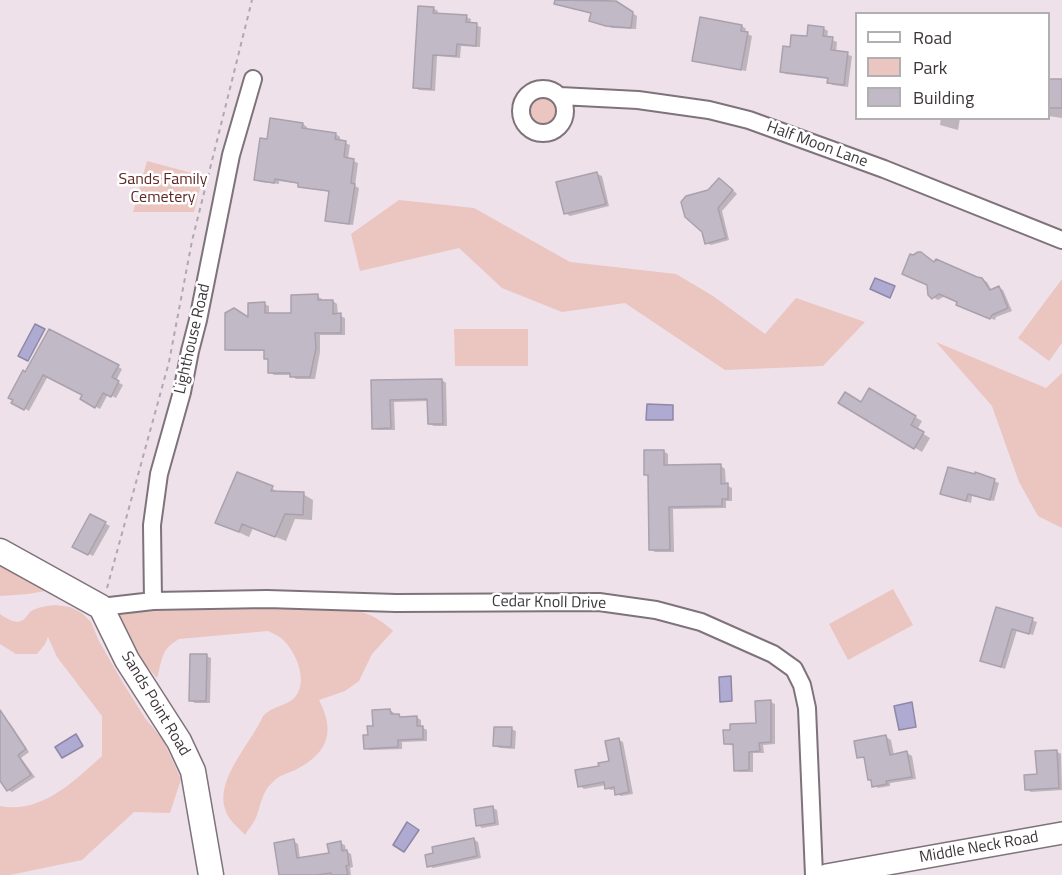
<!DOCTYPE html>
<html>
<head>
<meta charset="utf-8">
<style>
	body { margin:0 }
	#map { position:relative; width:1062px; height:875px; overflow:hidden; background:#eee1ea; font-family:"Titillium Web",sans-serif }
	canvas { display:block }
	.legend { position:absolute; left:855px; top:12px; width:195px; height:108px; box-sizing:border-box; background:#fff; border:2px solid #b1afb1; margin:0; padding:8px 10px; list-style:none; font-size:18px; color:#3d373b }
	.legend li { display:flex; align-items:center; gap:12px; height:30px }
	.legend b { width:30px; border:2px solid #b1afb1 }
</style>
</head>
<body>
<div id="map">
<canvas width="1062" height="875"></canvas>
<ul class="legend">
<li><b style="height:8px;background:#fff"></b>Road</li>
<li><b style="height:16px;background:#ebc5c0"></b>Park</li>
<li><b style="height:16px;background:#c1b9c5"></b>Building</li>
</ul>
</div>
<script>
const ctx = document.querySelector('canvas').getContext('2d');
ctx.lineJoin = 'round';
function paint(path, color) { ctx.fillStyle = color; ctx.fill(path, 'evenodd'); }
function trace(path, color, width, dash) { ctx.strokeStyle = color; ctx.lineWidth = width; ctx.lineCap = dash ? 'butt' : 'round'; ctx.setLineDash(dash || []); ctx.stroke(path); }
function write(font, color, halo, rows, align = 'center') {
  ctx.font = font + ' "Titillium Web",sans-serif'; ctx.lineWidth = 5; ctx.setLineDash([]); ctx.textBaseline = 'middle'; ctx.strokeStyle = halo; ctx.fillStyle = color; for (const [text, x, y, turn = 0] of rows) {
    ctx.save(); ctx.translate(x, y); ctx.rotate((+turn || 0) * Math.PI / 180); ctx.textAlign = isNaN(turn) ? turn : align; if (halo) ctx.strokeText(text, 0, 0); ctx.fillText(text, 0, 0); ctx.restore();
  }
}
const green = new Path2D(`
	M527 111a17 17 0 1 1 34 0a17 17 0 1 1-34 0Z
	M147,161L203,176L194,212H133Z
	M399,200L474,208L570,262L676,274L713,296L765,334L796,298L865,322L823,366L725,370L625,303L562,312L502,288L459,248L360,271L351,234Z
	M1062,279V343L1049,361L1018,338Z
	M454,329H528V366H455Z
	M936,342L1046,388L1062,373V528L1038,516L1019,482L992,406Z
	M0,560L36,582L45,591L28,594L0,596Z
	M893,589L913,625L848,660L829,624Z
	M55,605L70,607L82,613L91,622L99,641L123,683L145,718L163,740L181,779L170,813L134,812L82,860L10,875H0V806C42,814 74,781 102,756V716L57,657L48,637L45,644L37,654H16L0,644V614C6,618 16,625 23,620C25,619 29,613 30,612C37,607 47,606 55,605Z
	M320,607C353,611 367,607 393,631L372,654L359,681L345,691L319,700C335,731 329,752 297,769C289,773 279,775 273,782C263,790 261,803 257,815C255,822 249,828 245,835C238,827 228,820 225,809C215,779 252,742 263,716C273,706 282,707 292,700C311,685 296,650 281,638C277,635 272,633 268,631L179,639C160,650 163,658 157,678L145,664L112,612Z`);
const water = new Path2D(`
	M875,278L895,286L890,298L870,289Z
	M35,324L45,329L28,361L18,356Z
	M647,404L673,405V420H646Z
	M731,676L732,701L720,702L719,677Z
	M912,702L916,727L899,730L894,706Z
	M76,734L83,746L62,758L55,747Z
	M407,822L419,830L404,852L393,845Z`);
const shadow = new Path2D(`
	M559,0H609L608,2L616,3L637,16L636,29L612,28L596,23L593,14L562,6L558,4Z
	M433,8L438,11L437,15L466,17L471,19L470,24L481,27L480,47L461,46L460,58L437,56L435,91L419,90L414,87Z
	M702,19L742,26L746,29L745,33L752,36L746,71L699,62L694,60Z
	M823,28L828,31L827,38L837,42L836,52L852,56L848,87L833,85L828,82L829,79L786,74L782,72L791,49Z
	M1048,80H1062V118L1048,116Z
	M941,118H960L958,130L940,125Z
	M303,124L307,127V130L336,134L340,137V141L350,145L348,159L358,163L355,186L359,188L353,225L331,222L327,220L331,192L304,188L300,186V184L279,181V184L260,182L255,179L268,140Z
	M597,174L602,176L609,206L570,216L565,213Z
	M724,182L737,194L722,211L729,240L711,245L707,243L704,231L709,192Z
	M921,254L935,264L982,279L987,282L992,291L999,288L1003,290L1012,311L996,317L995,320L962,307L958,302L945,296L938,300L933,297L928,285L911,255Z
	M317,296L322,299V302L333,301L337,304L338,315L345,318V335H320V352L315,379H296L291,375H274L270,372V360L265,358V351H231L226,349L264,304L269,306V315L293,314Z
	M49,331L122,369L116,381L123,385L116,398L108,394L100,409L82,399L84,395L48,376L29,411L13,402Z
	M442,380L446,383L447,426H434L429,424V401L394,402L395,430H378L373,428L372,382Z
	M869,390L922,421L917,430L930,438L922,452L840,403L861,404Z
	M663,451L668,454V467L721,466L725,469L726,485L732,488V501H726V508L673,509L674,552H655L650,549V476L646,474Z
	M238,474L282,493L303,494L313,500L312,520L295,519L286,541L253,528L249,537L217,522Z
	M994,481L999,483L994,501L972,496L971,503L942,494Z
	M91,516L110,526L93,556L74,546Z
	M997,609L1037,622L1033,635L1017,630L1005,669L982,661Z
	M206,656L211,658L210,703H195L190,700Z
	M770,702L775,704V744L763,745L764,753H753V772H740L736,770L735,746L725,744L758,724Z
	M390,710L394,713L395,716L403,718L416,717L421,720V727L427,730V741L402,742V749L370,750L365,748L374,727Z
	M0,720L10,723L29,752L21,758L35,777L12,792L8,790L0,778Z
	M511,729L516,731L515,749L500,748L495,746Z
	M886,737L891,740L894,755L907,753L912,756L916,779L890,783V786L878,788L870,779L866,759L859,757Z
	M619,740L623,742L633,794L621,796L617,794L616,789L611,790L606,788V785L584,789L580,786L600,767L610,762Z
	M1056,751L1061,754L1062,790L1031,792L1026,789Z
	M493,808L497,810L499,825L482,828L478,825Z
	M473,839L478,842L481,858L433,868L429,866Z
	M293,841L298,844L300,859L330,855L340,843L345,845L346,851L351,854L353,867L350,868L351,875H281Z`);
const building = new Path2D(`
	M555,0L616,1L633,12L631,28L606,26L589,21L591,13L554,4Z
	M418,6L434,7L433,13L467,15L466,22L477,23L476,46L457,44L456,56L433,55L431,89L413,88Z
	M700,17L742,25L741,31L748,32L741,70L692,61Z
	M808,25L824,27L823,36L833,37L831,50L848,52L844,85L827,83L828,78L780,72L783,46L790,47L791,35L807,36Z
	M1048,79H1062V108H1048Z
	M270,118L303,123L302,128L336,133L335,139L346,141L344,157L354,159L351,183L355,184L349,224L325,221L329,191L298,187V183L275,179L274,183L254,180L260,138L267,139Z
	M597,172L606,204L564,214L556,182Z
	M719,178L733,190L718,208L726,238L705,244L702,232L685,217L681,202L686,196L708,190Z
	M918,252H921L934,262L936,259L977,277L982,278L990,290L999,286L1008,308L992,315L990,319L956,305L957,302L939,294L932,299L928,295L927,285L902,274L910,254L913,255Z
	M318,294V300H333V314L341,313V333H315L316,348L310,377H290V373H268V359H264V350H225V313L234,308L248,317V303L265,302V313H291V295Z
	M49,329L119,365L112,377L119,381L111,397L103,393L95,408L80,399L82,395L43,375L24,410L11,403L13,400L8,398L23,370L25,372Z
	M442,379L443,424H428L427,399L390,400L391,428L372,429L371,380Z
	M869,388L916,416L911,425L924,432L914,449L838,403L845,392L861,402Z
	M644,450H664V465L721,464V484L728,483V499H722V506L669,507L670,550H649L648,475H644Z
	M948,467L975,474V472L995,479L990,500L968,494L966,501L940,494Z
	M237,472L273,486L271,491L304,492L303,515L285,514L275,537L242,524L239,532L215,523Z
	M90,514L106,522L88,555L72,547Z
	M996,607L1033,618L1029,634L1012,629L1001,667L980,661Z
	M190,654H207L206,701H189Z
	M771,700V742L759,743L760,751L749,752V770L734,771L733,744H724L723,730H730V724L756,723L755,701Z
	M390,709L391,714H399L400,717L417,716V726H423V739L398,740V747L364,749L363,735H368L367,726H373L372,710Z
	M0,710L26,749L18,755L31,775L7,791L0,781Z
	M494,727H512L511,747L493,746Z
	M886,735L890,755L907,751L912,777L886,781L887,784L872,787L871,780H868L864,757L857,758L854,741Z
	M619,738L629,792L615,795L614,787L605,789L604,782L578,787L575,770L599,766L598,763L609,761L605,741Z
	M1057,750L1059,788L1025,790L1024,775L1037,774L1035,751Z
	M493,806L495,823L476,826L474,809Z
	M474,838L477,856L427,867L425,855L433,853L432,847Z
	M294,839L297,858L329,853L327,844L341,841L342,851L347,850L349,865L346,866L348,875H331V873L317,875H279L274,843Z`);
const path = new Path2D(`
	M107,588L169,362L192,241L252,0`);
const minor = new Path2D(`
	M521 111a22 22 0 1 1 44 0a22 22 0 1 1-44 0Z
	M560,96L638,100L709,110L749,120L884,169L1062,240
	M153,601L152,525L159,474L182,392L190,351L198,320L231,155L253,79
	M101,607L153,601L267,599L396,603L599,602L656,610L701,622L773,654L794,669L802,685L807,708L814,875`);
const tertiary = new Path2D(`
	M826,875L1062,833`);
const secondary = new Path2D(`
	M0,551L101,607L127,660L179,741L193,771L211,875`);
const streetNames = [
	["Half Moon Lane",817,145,20],
	["Lighthouse Road",193,339,-77],
	["Cedar Knoll Drive",549,603,1],
	["Sands Point Road",155,704,59],
	["Middle Neck Road",979,848,-10]
];
const parkNames = [
	["Sands Family",163,180],
	["Cemetery",163,198]
];
paint(green, '#ebc5c0');
paint(water, '#afaad2');
trace(water, '#8d88a5', 1.5);
paint(shadow, '#0003');
paint(building, '#c1b9c5');
trace(building, '#a9a1ad', 1.5);
trace(minor, '#7f737b', 20);
trace(tertiary, '#7f737b', 24);
trace(secondary, '#7f737b', 27);
trace(path, '#b1a7ae', 2, [4.5, 4.5]);
trace(minor, '#fff', 16);
trace(tertiary, '#fff', 21);
trace(secondary, '#fff', 24);
write('16px', '#3d373b', '#fff', streetNames);
write('16px', '#612724', '#fff', parkNames);
</script>
</body>
</html>
